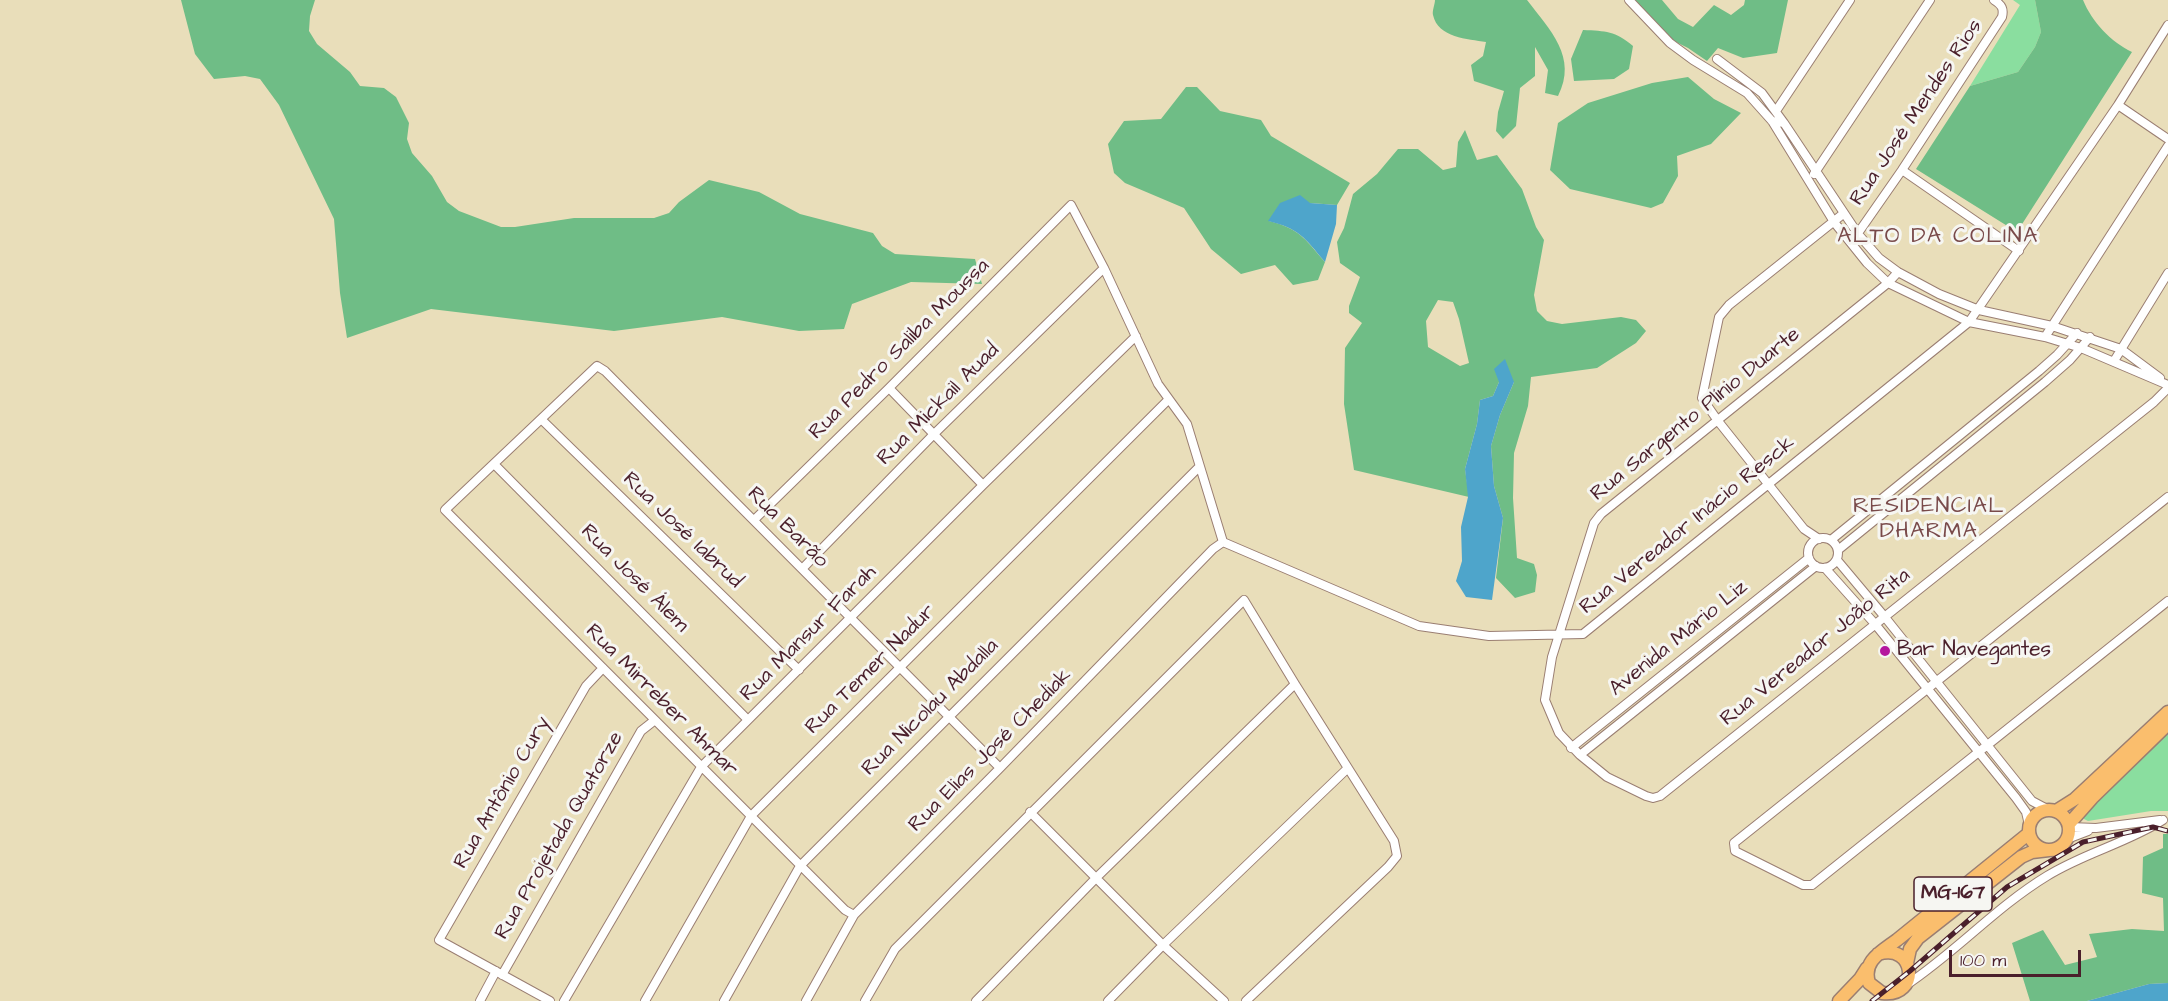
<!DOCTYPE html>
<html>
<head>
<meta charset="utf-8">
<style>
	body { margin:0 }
	#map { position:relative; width:2168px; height:1001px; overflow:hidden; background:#e9deba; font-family:"Architects Daughter",sans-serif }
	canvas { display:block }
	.scale { position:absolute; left:1949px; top:950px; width:132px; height:27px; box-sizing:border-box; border:3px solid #4a1f2b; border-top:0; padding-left:8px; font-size:18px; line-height:21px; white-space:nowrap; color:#4a1f2b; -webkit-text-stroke:4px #f6f6f2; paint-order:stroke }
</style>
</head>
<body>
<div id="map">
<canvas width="2168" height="1001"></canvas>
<div class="scale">100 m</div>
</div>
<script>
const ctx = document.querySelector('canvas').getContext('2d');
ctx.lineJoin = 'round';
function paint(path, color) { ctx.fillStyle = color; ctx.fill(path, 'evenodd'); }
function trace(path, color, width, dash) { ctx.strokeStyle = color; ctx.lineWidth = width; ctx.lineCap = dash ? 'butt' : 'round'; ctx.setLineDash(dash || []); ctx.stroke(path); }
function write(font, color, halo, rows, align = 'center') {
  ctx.font = font + ' "Architects Daughter",sans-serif'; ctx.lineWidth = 6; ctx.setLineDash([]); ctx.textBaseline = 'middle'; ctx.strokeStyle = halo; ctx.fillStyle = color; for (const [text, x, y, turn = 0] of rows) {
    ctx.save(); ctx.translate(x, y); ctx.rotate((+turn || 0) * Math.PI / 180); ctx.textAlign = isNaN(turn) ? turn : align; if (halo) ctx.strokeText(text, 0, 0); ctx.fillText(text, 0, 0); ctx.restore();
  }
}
const green = new Path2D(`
	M2013,0H2035L2041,32L2035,47L2018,72L1970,86L2020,5Z
	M2168,733V811H2151L2088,821L2084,819L2083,816L2086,809Z`);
const forest = new Path2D(`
	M181,0H315L310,16L309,31L317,44L350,72L360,86L384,88L396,97L409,123L407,139L412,153L432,176L447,202L459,211L501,227H515L574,218H654L669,213L679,202L709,180L759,192L800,214L873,233L882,246L895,254L975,259L982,284L911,282L852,304L844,329L799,331L722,317L614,331L431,309L347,338L340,293L334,219L279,105L260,79L245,76L214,79L195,54Z
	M1435,0H1527C1550,30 1578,57 1558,96L1545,93L1548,70L1535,47V76L1520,88L1516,126L1503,139L1496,131L1498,112L1504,91L1474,81L1471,65L1483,56L1486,42C1468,39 1438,38 1433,15C1432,11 1435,4 1435,0Z
	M1632,0H1662L1678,19L1693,27L1714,5L1731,15L1744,5L1745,0H1788L1777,53L1743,58L1718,48L1707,61L1688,48L1670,39Z
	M2035,0H2083C2092,22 2111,42 2132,52L2017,232L1916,169L1970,86L2018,72L2035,47L2041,32Z
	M1583,30C1606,31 1615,31 1633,46L1629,69L1614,79L1574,81L1571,59Z
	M1688,77L1714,99L1741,113L1711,144L1677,156L1678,176L1663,203L1651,208L1570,189L1550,170L1558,123L1588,103L1652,83Z
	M1186,87H1197L1220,111L1261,120L1271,136L1350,183L1337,205L1310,203L1269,221C1300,229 1304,238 1325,262L1318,280L1293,285L1275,265L1241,274L1211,249L1184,208L1125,183L1114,173L1108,144L1124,121L1161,119Z
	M1465,130L1477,160L1497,155L1522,189L1536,227L1544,240L1534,295L1537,311L1547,321L1562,324L1621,317L1636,320L1646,331L1636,343L1597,368L1531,377L1528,406L1514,453L1513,498L1517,558L1534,564L1537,575L1535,592L1515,598L1496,578L1503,518L1494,486L1491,446L1500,415L1514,382H1499L1493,396L1480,400L1477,424L1465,469L1469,497L1354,470L1344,404L1345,348L1362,323L1349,313V306L1360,277L1340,263L1337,242L1344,228L1353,194L1377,174L1398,149H1418L1443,170L1456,167L1458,142ZM1438,300L1453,302L1459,319L1469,363L1460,366L1428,347L1426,321Z
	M2163,834H2168V983L2149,984L2087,1001H2030L2012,943L2043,930L2065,965L2097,957L2089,934L2132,929L2164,931L2163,898L2142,893L2143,857L2163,848Z`);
const water = new Path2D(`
	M1300,195L1310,203L1337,205L1336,224L1325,262C1304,237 1300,229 1268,221L1280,203Z
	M1505,359L1514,382L1500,415L1491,446L1494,486L1503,518L1492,600L1466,597L1456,581L1462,561L1461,527L1468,497L1465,469L1477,424L1480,400L1493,396L1499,382L1494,369Z
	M2168,983V1001H2087L2149,984Z`);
const street = new Path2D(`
	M1629,0L1670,43L1693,60L1747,93L1772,121L1834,222L1867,263L1888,283L1969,322L2045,337L2081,348L2168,385
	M1717,59L1762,93L1784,123
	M2118,105L2168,139
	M1776,111L1850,0
	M1772,121L1784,123L1858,234L1879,258L1898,272L1939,294L1979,310L2052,326L2121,349L2160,378
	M1902,170L2019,251
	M1814,174L1930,0
	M1856,236L1902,170L2002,17C2004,9 2002,5 1994,0
	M1898,272L1888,283L1601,514L1594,523L1552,657L1545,700L1559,733L1580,755L1607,777L1646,796L1653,798L1660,796L2154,402L2168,388
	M2045,337L2168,146
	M2114,361L2168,273
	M889,388L983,485
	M541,419L799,670
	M494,464L748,720
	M2168,497L1734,843L1735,851L1803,885H1812L2168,601
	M754,520L889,388L1071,205L1104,268L1158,384L1187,424L1223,542
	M1808 553a15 15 0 1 1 30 0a15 15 0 1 1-30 0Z
	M1819,539L1804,529L1718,421L1702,398L1719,317L1729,305L1843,214
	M1831,540L2039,371L2057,355L2077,333
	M1223,542L1419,626L1489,636L1583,634L1969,322L2118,105L2168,25
	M1838,550L2045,382L2070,360L2090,337
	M1837,560L1884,616L2032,801L2047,809
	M1825,568L1875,624L2016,798L2026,812L2029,825
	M802,569L934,434L1104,268
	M1571,748L1809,558
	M1580,755L1816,566
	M1030,812L1163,945L1224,1001
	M2069,827L2096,828L2160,820
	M2067,839L2088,831
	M854,915L845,910L445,510L597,366L605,371L1000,768
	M502,975L641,731L655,720
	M1905,986C1955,953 1996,907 2047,876C2084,853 2127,843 2163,820
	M480,1001L496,971
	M550,1001L439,940L586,686L603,668
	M564,1001L701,767L983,485L1136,336
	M645,1001L751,816L1168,400
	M724,1001L800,866L1199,467
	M806,1001L854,915L1000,768L1213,549L1223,542
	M865,1001L895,949L1244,600L1295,684L1394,841L1397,856L1388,867L1246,1001
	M976,1001L1097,877L1295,684
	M1108,1001L1163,945L1348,768`);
const primary = new Path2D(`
	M2029 830a20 20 0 1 1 40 0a20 20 0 1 1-40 0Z
	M2056,811L2075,799L2168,712
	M2069,824L2092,798L2168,724
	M1878,954C1916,942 1921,998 1882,993L1869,983C1862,961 1881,952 1897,940L2028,834
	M1907,963L1910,949L1918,938L2021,857L2032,852L2049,850
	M1839,1001L1860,979L1867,968`);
const rail = new Path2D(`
	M1872,1001L1910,971L2007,887L2083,842L2153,827L2168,831`);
const markers = [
	[1885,651,6,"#b5179e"]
];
const shields = [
	[1953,894,78]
];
const shieldNames = [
	["MG-167",1953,894]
];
const streetNames = [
	["Rua José Mendes Rios",1917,113,-56],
	["Rua Pedro Saliba Moussa",900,350,-45],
	["Rua Mickail Auad",939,405,-45],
	["Rua Sargento Plínio Duarte",1696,415,-39],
	["Rua Vereador Inácio Resck",1688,526,-39],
	["Rua Barão",787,528,45],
	["Rua José Iabrud",682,531,44],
	["Rua José Álem",634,579,45],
	["Rua Mansur Farah",809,634,-45],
	["Avenida Mário Liz",1679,639,-39],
	["Rua Vereador João Rita",1816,648,-39],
	["Rua Temer Nadur",871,670,-45],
	["Rua Mirreber Ahmar",661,701,45],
	["Rua Nicolau Abdalla",931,708,-45],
	["Rua Elias José Chediak",991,751,-45],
	["Rua Antônio Cury",503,793,-60],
	["Rua Projetada Quatorze",560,836,-60]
];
const poiNames = [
	["Bar Navegantes",1897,651]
];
const neighbourhoodNames = [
	["ALTO DA COLINA",1938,237],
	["RESIDENCIAL",1929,507],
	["DHARMA",1929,532]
];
paint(green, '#8ade9f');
paint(forest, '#6fbd86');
paint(water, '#4ea5cb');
trace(street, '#9a7e72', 10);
trace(primary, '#9a7e72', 15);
trace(street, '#fff', 8);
trace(primary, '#fabe6d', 12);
trace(rail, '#4a1f2b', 5);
trace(rail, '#f6f6f2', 3, [9]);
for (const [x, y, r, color] of markers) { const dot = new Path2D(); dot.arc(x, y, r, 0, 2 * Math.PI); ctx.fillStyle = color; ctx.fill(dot); trace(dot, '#f6f6f2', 2); }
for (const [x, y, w] of shields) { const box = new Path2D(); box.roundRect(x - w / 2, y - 17, w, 34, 4.5); ctx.fillStyle = '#f6f6f2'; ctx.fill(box); trace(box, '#4a1f2b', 1.5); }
write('bold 20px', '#4a1f2b', null, shieldNames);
write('21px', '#4a1f2b', '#f6f6f2', streetNames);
write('21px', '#4a1f2b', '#f6f6f2', poiNames, 'left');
ctx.letterSpacing = '1.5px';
write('22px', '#794a4a', '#f6f6f2', neighbourhoodNames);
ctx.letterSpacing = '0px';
</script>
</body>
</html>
